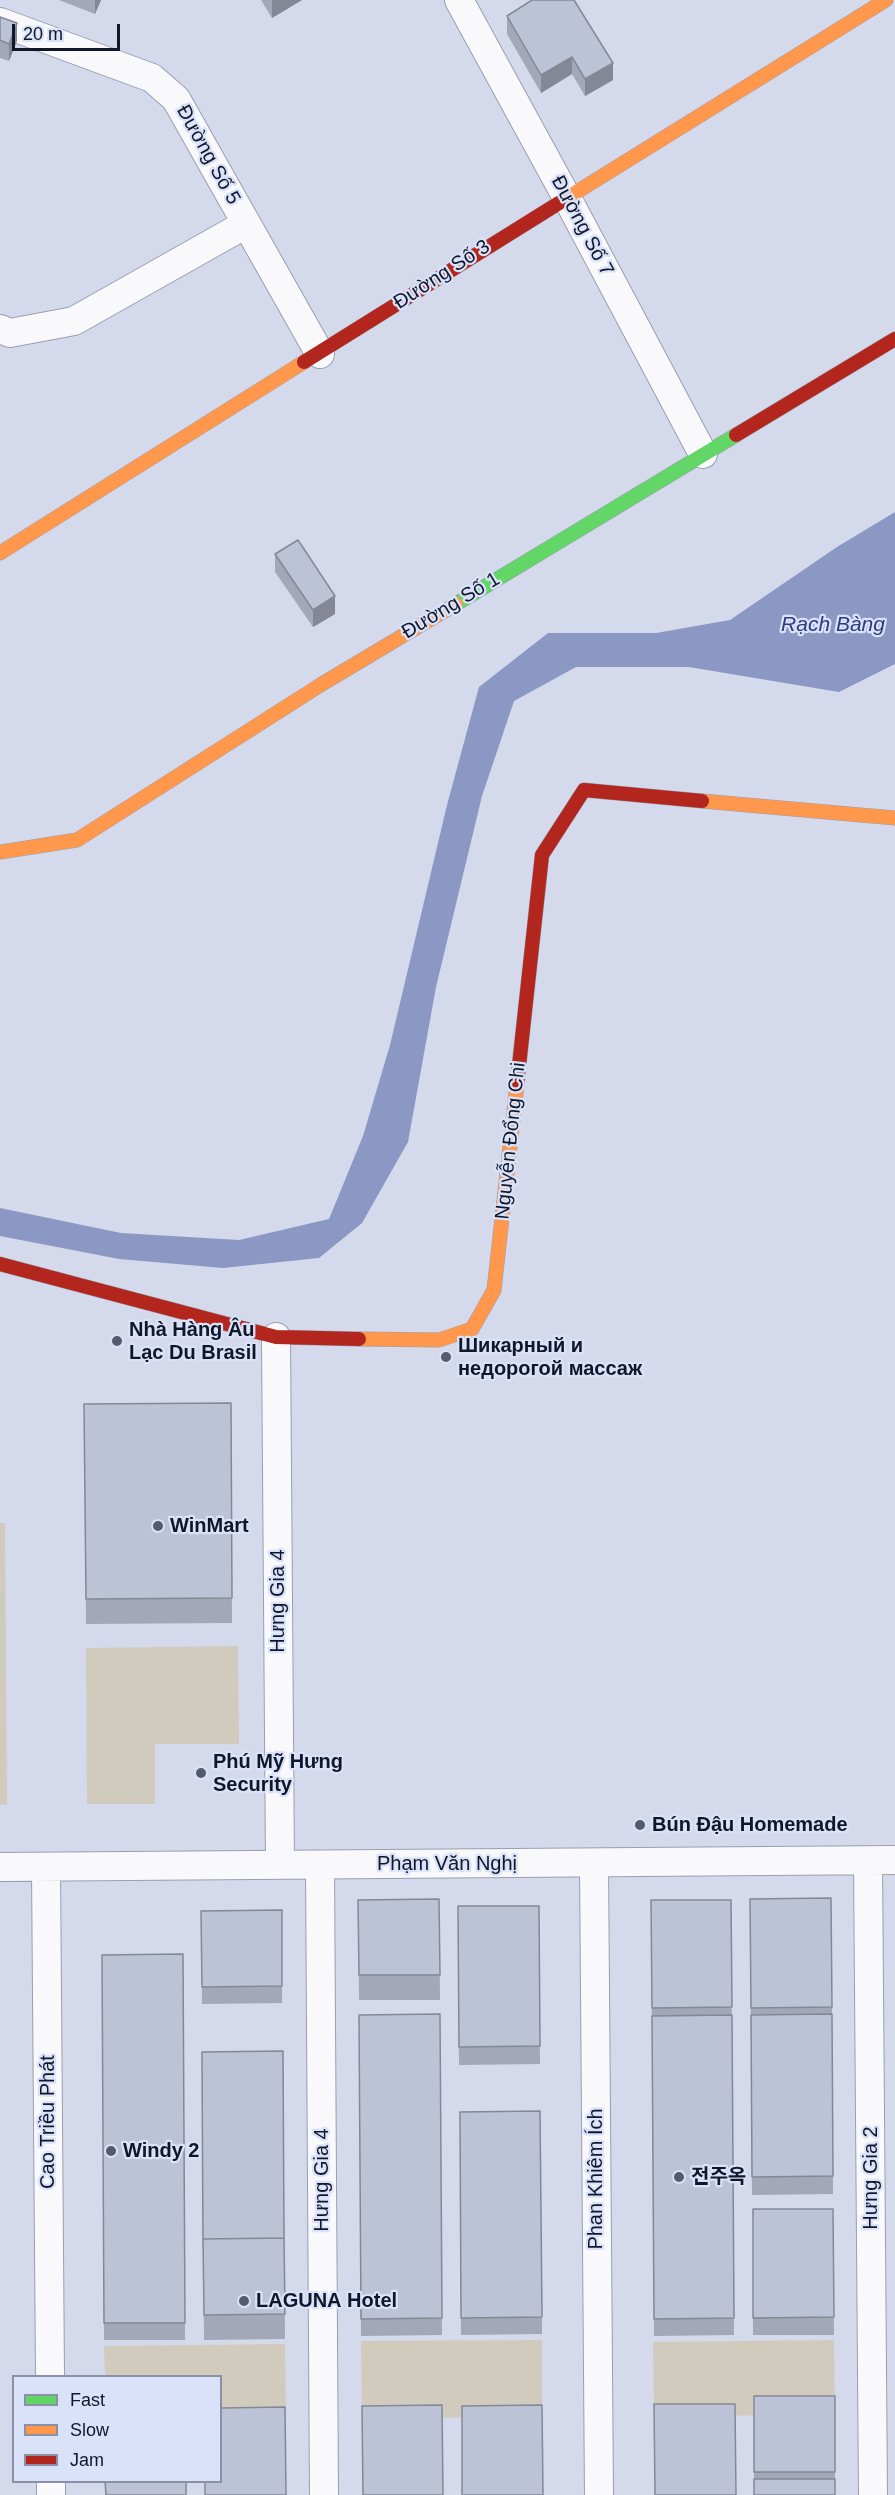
<!DOCTYPE html>
<html>
<head>
<meta charset="utf-8">
<style>
	body { margin:0 }
	#map { position:relative; width:895px; height:2495px; overflow:hidden; background:#d4daec; font-family:Helvetica,sans-serif }
	canvas { display:block }
	.legend { position:absolute; left:12px; top:2375px; width:210px; height:108px; box-sizing:border-box; background:#dae2f9; border:2px solid #8a91a6; margin:0; padding:8px 10px; list-style:none; font-size:18px; color:#11172a }
	.legend li { display:flex; align-items:center; gap:12px; height:30px }
	.legend b { width:30px; border:2px solid #8a91a6 }
	.scale { position:absolute; left:12px; top:24px; width:108px; height:27px; box-sizing:border-box; border:3px solid #11172a; border-top:0; padding-left:8px; font-size:18px; line-height:21px; white-space:nowrap; color:#11172a; -webkit-text-stroke:4px #dae2f9; paint-order:stroke }
</style>
</head>
<body>
<div id="map">
<canvas width="895" height="2495"></canvas>
<ul class="legend">
<li><b style="height:8px;background:#63d668"></b>Fast</li>
<li><b style="height:8px;background:#ff974d"></b>Slow</li>
<li><b style="height:8px;background:#b3261e"></b>Jam</li>
</ul>
<div class="scale">20 m</div>
</div>
<script>
const ctx = document.querySelector('canvas').getContext('2d');
ctx.lineJoin = 'round';
function paint(path, color) { ctx.fillStyle = color; ctx.fill(path, 'evenodd'); }
function trace(path, color, width, dash) { ctx.strokeStyle = color; ctx.lineWidth = width; ctx.lineCap = dash ? 'butt' : 'round'; ctx.setLineDash(dash || []); ctx.stroke(path); }
function write(font, color, halo, rows, align = 'center') {
  ctx.font = font + ' Helvetica,"Noto Sans KR",sans-serif'; ctx.lineWidth = 4.5; ctx.setLineDash([]); ctx.textBaseline = 'middle'; ctx.strokeStyle = halo; ctx.fillStyle = color; for (const [text, x, y, turn = 0] of rows) {
    ctx.save(); ctx.translate(x, y); ctx.rotate((+turn || 0) * Math.PI / 180); ctx.textAlign = isNaN(turn) ? turn : align; if (halo) ctx.strokeText(text, 0, 0); ctx.fillText(text, 0, 0); ctx.restore();
  }
}
const green = new Path2D(`
	M0,1523H5L7,1805H0Z
	M238,1646L239,1744H155V1804H87L86,1648Z
	M542,2340V2417L362,2418L361,2341Z
	M834,2340L835,2415L654,2416L653,2342Z
	M285,2344L286,2419L221,2420L220,2376H105L104,2346Z`);
const water = new Path2D(`
	M895,512V664L839,692L689,667H576L514,701L482,796L436,987L408,1142L362,1223L319,1258L223,1268L119,1259L0,1236V1208L121,1233L239,1240L329,1219L363,1136L390,1045L447,805L479,687L548,633H656L730,620L837,547Z`);
const street = new Path2D(`
	M459,0L566,196L703,454
	M0,22L152,78L176,99L320,354
	M0,329L10,333L74,321L246,224
	M276,1337L280,1865
	M868,1861L873,2495
	M594,1863L599,2495
	M320,1865L324,2495
	M0,1867L895,1860
	M46,1867L50,2376
	M51,2482V2495`);
const fast = new Path2D(`
	M456,604L736,435`);
const slow = new Path2D(`
	M559,203L886,0
	M0,553L304,362
	M702,801L895,818
	M0,852L77,840L322,684L456,604
	M359,1339L439,1340L472,1329L494,1290L517,1084`);
const jam = new Path2D(`
	M304,362L559,203
	M736,435L895,339
	M517,1084L542,855L584,790L702,801
	M0,1264L276,1337L359,1339`);
const wall = new Path2D(`
	M59,0H101L95,14Z
	M261,0H302L272,18Z
	M507,16L613,80L585,96L572,74L541,93L507,34Z
	M0,17L17,41L9,61L0,58Z
	M275,554L335,614L313,627L275,572Z
	M231,1403L232,1623L86,1624L84,1404Z
	M439,1899L440,2000H359L358,1900Z
	M750,1899L832,2007L833,2194L752,2195Z
	M651,1900H731L734,2335L654,2336Z
	M458,1906H539L540,2064L459,2065Z
	M282,1910V2003L202,2004L201,1911Z
	M183,1954L185,2340H104L102,1955Z
	M440,2014L442,2335L361,2336L359,2015Z
	M283,2051L285,2339L204,2340L202,2052Z
	M540,2111L542,2334L461,2335L460,2112Z
	M753,2209H833L834,2335H753Z
	M754,2396H835V2495H754Z`);
const shadedWall = new Path2D(`
	M95,0H101L95,14Z
	M272,0H302L272,18Z
	M17,23V41L9,61V44Z
	M572,57V74L541,93V75Z
	M613,63V80L585,96V79Z
	M335,596V614L313,627V610Z`);
const building = new Path2D(`
	M532,0H574L613,63L585,79L572,57L541,75L507,16Z
	M0,17L17,23L9,44L0,40Z
	M298,540L335,596L313,610L275,554Z
	M231,1403L232,1598L86,1599L84,1404Z
	M831,1898L832,2007L751,2008L750,1899Z
	M439,1899L440,1975H359L358,1900Z
	M651,1900H731L732,2007L652,2008Z
	M458,1906H539L540,2046L459,2047Z
	M282,1910V1986L202,1987L201,1911Z
	M183,1954L185,2323H104L102,1955Z
	M440,2014L442,2318L361,2319L359,2015Z
	M832,2014L833,2176L752,2177L751,2015Z
	M732,2015L734,2318L654,2319L652,2016Z
	M283,2051L284,2238L203,2239V2247L202,2052Z
	M540,2111L542,2317L461,2318L460,2112Z
	M753,2209H833L834,2317L753,2318Z
	M284,2238L285,2314L204,2315L203,2239Z
	M754,2396H835V2472H754Z
	M654,2404H735L736,2495H655Z
	M442,2405L443,2495H363L362,2406Z
	M542,2405L543,2495H462V2406Z
	M285,2407L286,2495H205V2481H220V2408Z
	M754,2479H835V2495H754Z
	M105,2481H186V2495H106Z`);
const markers = [
	[117,1341,6,"#555b6e"],
	[446,1357,6,"#555b6e"],
	[158,1526,6,"#555b6e"],
	[201,1773,6,"#555b6e"],
	[640,1825,6,"#555b6e"],
	[111,2151,6,"#555b6e"],
	[679,2177,6,"#555b6e"],
	[244,2301,6,"#555b6e"]
];
const streetNames = [
	["Đường Số 5",208,155,61],
	["Đường Số 7",582,226,62],
	["Đường Số 3",442,275,-33],
	["Đường Số 1",451,606,-31],
	["Nguyễn Đổng Chi",511,1141,-84],
	["Hưng Gia 4",278,1601,-90],
	["Phạm Văn Nghị",447,1864],
	["Cao Triều Phát",48,2122,-90],
	["Hưng Gia 2",871,2178,-90],
	["Phan Khiêm Ích",596,2179,-90],
	["Hưng Gia 4",322,2180,-90]
];
const poiNames = [
	["Nhà Hàng Âu",129,1330],
	["Lạc Du Brasil",129,1353],
	["Шикарный и",458,1346],
	["недорогой массаж",458,1369],
	["WinMart",170,1526],
	["Phú Mỹ Hưng",213,1762],
	["Security",213,1785],
	["Bún Đậu Homemade",652,1825],
	["Windy 2",123,2151],
	["전주옥",691,2177],
	["LAGUNA Hotel",256,2301]
];
const waterNames = [
	["Rạch Bàng",833,625]
];
paint(green, '#d0cbbd');
paint(water, '#8a98c3');
trace(street, '#999fb0', 30);
trace(fast, '#999fb0', 15);
trace(slow, '#999fb0', 15);
trace(jam, '#999fb0', 15);
trace(street, '#f9f9fc', 28);
trace(fast, '#63d668', 14);
trace(slow, '#ff974d', 14);
trace(jam, '#b3261e', 14);
paint(wall, '#a2a8b8');
paint(shadedWall, '#848896');
paint(building, '#bcc3d6');
trace(building, '#848896', 1.5);
for (const [x, y, r, color] of markers) { const dot = new Path2D(); dot.arc(x, y, r, 0, 2 * Math.PI); ctx.fillStyle = color; ctx.fill(dot); trace(dot, '#dae2f9', 2); }
write('20px', '#11172a', '#dae2f9', streetNames);
write('bold 20px', '#11172a', '#dae2f9', poiNames, 'left');
write('italic 21px', '#2b3b7f', '#dae2f9', waterNames);
</script>
</body>
</html>
